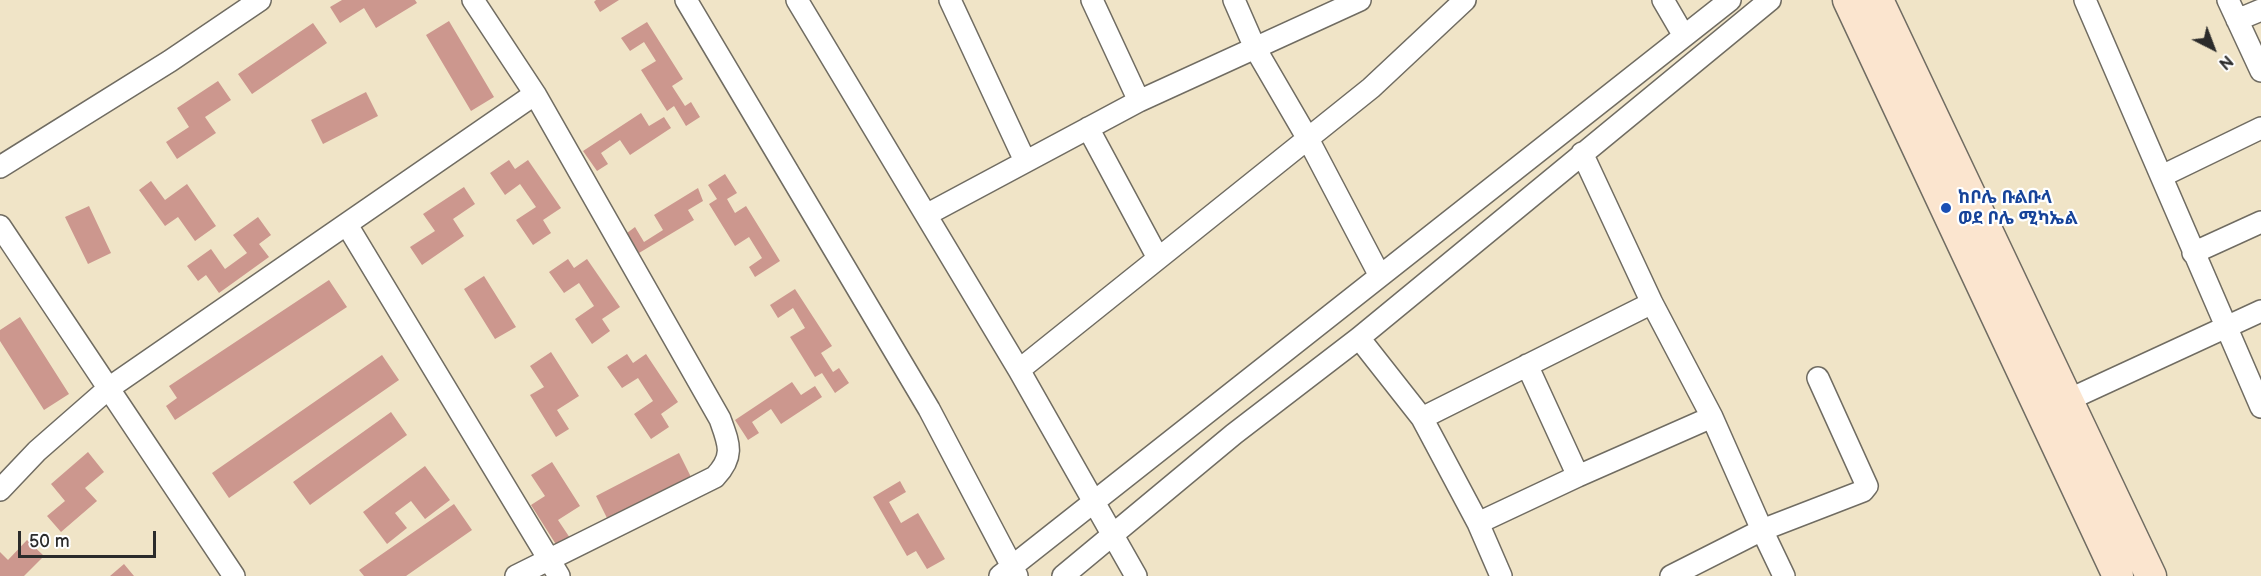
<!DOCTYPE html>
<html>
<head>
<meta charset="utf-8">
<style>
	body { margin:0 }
	#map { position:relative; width:2261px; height:576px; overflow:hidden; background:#f0e4c7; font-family:"Balsamiq Sans",sans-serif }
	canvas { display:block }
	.north { position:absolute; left:2183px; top:18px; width:60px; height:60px; -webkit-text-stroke:4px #fff; paint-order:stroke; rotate:138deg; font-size:16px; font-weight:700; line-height:24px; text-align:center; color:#2b2b2b }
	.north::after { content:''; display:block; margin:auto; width:21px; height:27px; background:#2b2b2b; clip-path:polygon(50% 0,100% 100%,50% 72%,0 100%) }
	.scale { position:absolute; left:18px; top:531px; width:138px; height:27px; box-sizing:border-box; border:3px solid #2b2b2b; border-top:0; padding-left:8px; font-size:18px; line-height:21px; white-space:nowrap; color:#2b2b2b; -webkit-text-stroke:4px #fff; paint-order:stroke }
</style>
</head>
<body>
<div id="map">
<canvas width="2261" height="576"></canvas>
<div class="north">N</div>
<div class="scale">50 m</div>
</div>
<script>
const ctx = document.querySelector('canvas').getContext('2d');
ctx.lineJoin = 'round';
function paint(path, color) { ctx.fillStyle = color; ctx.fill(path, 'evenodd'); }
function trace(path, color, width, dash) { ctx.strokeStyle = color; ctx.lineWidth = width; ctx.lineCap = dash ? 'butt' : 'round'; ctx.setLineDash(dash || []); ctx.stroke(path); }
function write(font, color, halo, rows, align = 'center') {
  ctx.font = font + ' "Balsamiq Sans","Noto Sans Ethiopic",sans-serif'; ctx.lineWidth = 4.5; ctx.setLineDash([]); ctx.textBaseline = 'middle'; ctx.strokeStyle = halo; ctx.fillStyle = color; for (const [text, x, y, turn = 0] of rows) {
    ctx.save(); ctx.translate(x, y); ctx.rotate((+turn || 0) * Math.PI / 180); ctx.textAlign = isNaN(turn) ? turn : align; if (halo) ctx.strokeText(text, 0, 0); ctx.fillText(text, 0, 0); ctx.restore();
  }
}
const building = new Path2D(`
	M342,0H415L417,3L376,28L364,8L340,23L330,7Z
	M596,0H619L600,12L594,2Z
	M449,21L494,97L471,111L426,35Z
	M647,22L683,79L672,86L685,106L691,102L700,117L686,126L674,106L667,111L641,70L656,61L644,42L630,51L621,38Z
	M313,23L327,43L252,94L238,74Z
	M218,81L231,100L205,117L216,133L177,159L166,142L189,127L177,108Z
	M366,92L378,116L323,144L311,120Z
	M641,113L649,126L664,117L671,128L630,155L620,140L601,153L608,164L597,171L583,151Z
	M509,160L515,169L528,160L561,208L543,220L551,233L533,245L516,220L536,207L520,184L505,195L490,173Z
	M725,174L737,193L727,199L735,213L746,206L780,261L755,277L749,267L762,258L749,237L735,246L709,204L717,199L708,185Z
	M151,181L165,200L187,184L216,226L195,241L178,217L165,226L139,190Z
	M464,187L475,204L453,219L464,236L422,265L410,247L435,231L423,214Z
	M698,188L703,201L688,210L694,220L639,253L627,233L635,227L644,242L663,230L654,215Z
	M89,206L111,253L88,264L65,217Z
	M258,217L271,235L259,244L269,257L219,293L206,275L198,281L187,266L211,249L225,269L247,253L233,235Z
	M568,259L574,268L587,259L620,307L602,319L610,331L592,344L575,319L594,306L579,283L564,293L549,272Z
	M484,276L516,327L495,339L464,289Z
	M329,280L347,307L175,420L166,406L177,398L169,386Z
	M795,289L832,346L821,353L833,372L839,368L849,383L835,393L822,373L815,377L790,337L805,328L793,308L778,318L770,305Z
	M20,317L69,394L44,410L0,341V330Z
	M551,352L579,396L557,410L569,429L556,437L530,395L544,387L530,366Z
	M627,354L633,363L646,354L678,402L661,414L669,427L651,439L634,414L653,401L638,378L622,388L607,367Z
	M382,355L399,380L229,498L212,473Z
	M792,382L801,395L815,386L822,397L781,424L771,409L752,422L759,433L748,440L735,420Z
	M391,412L407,435L310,505L293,482Z
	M88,452L104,472L85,488L97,501L61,532L47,516L65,501L51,484Z
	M679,453L691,477L608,520L596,496Z
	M552,462L580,506L558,520L570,538L557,546L531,505L545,496L531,475Z
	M425,466L450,500L425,519L411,501L395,513L407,528L387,544L363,512Z
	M900,481L906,492L889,502L901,523L918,513L945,559L927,569L916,551L907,556L873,497Z
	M454,504L472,530L406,576H364L359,570Z
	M27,540L44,556L24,576H0V552L8,560Z
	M124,564L134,576H110Z`);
const minor = new Path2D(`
	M473,0L535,94L720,419C729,444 735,456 715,477L516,576
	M686,0L929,409L1017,576
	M797,0L1019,370L1136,576
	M950,0L1025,161
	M1092,0L1139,101L1360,0
	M1234,0L1255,48L1308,139L1380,276
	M1663,0L1684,36
	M2085,0L2261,407
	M2228,0L2261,71
	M2237,20L2261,10
	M1088,128L1158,258
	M1582,153L1652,303L1712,417L1762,530L1671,576
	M0,167L170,61L260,0
	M2162,176L2261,128
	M926,215L1139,101
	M347,225L559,576
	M0,226L234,576
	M2193,253L2261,222
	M1359,338L1422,418L1478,523L1501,576
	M1019,370L1371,88L1465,0
	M2068,400L2261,311
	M1422,418L1652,303
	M1578,476L1712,417
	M0,490L37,451L109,388L535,94
	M1478,523L1578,476L1527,365
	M1000,576L1730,0
	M1063,576L1234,434L1359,338L1770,0
	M1784,576L1762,530L1863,491L1867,486L1818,378`);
const secondary = new Path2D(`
	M1848,0L2118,576
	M1878,0L2151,576`);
const markers = [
	[1946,208,6,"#1a4fb4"]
];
const transitNames = [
	["ከቦሌ ቡልቡላ",1958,198],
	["ወደ ቦሌ ሚካኤል",1958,219]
];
paint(building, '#cc978e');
trace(minor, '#706c62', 24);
trace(secondary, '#706c62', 33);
trace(minor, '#fff', 21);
trace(secondary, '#fbe5cf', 30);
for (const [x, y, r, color] of markers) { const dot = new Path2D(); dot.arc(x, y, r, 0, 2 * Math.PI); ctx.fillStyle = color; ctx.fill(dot); trace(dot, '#fff', 2); }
write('bold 18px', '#164399', '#fff', transitNames, 'left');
</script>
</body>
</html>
